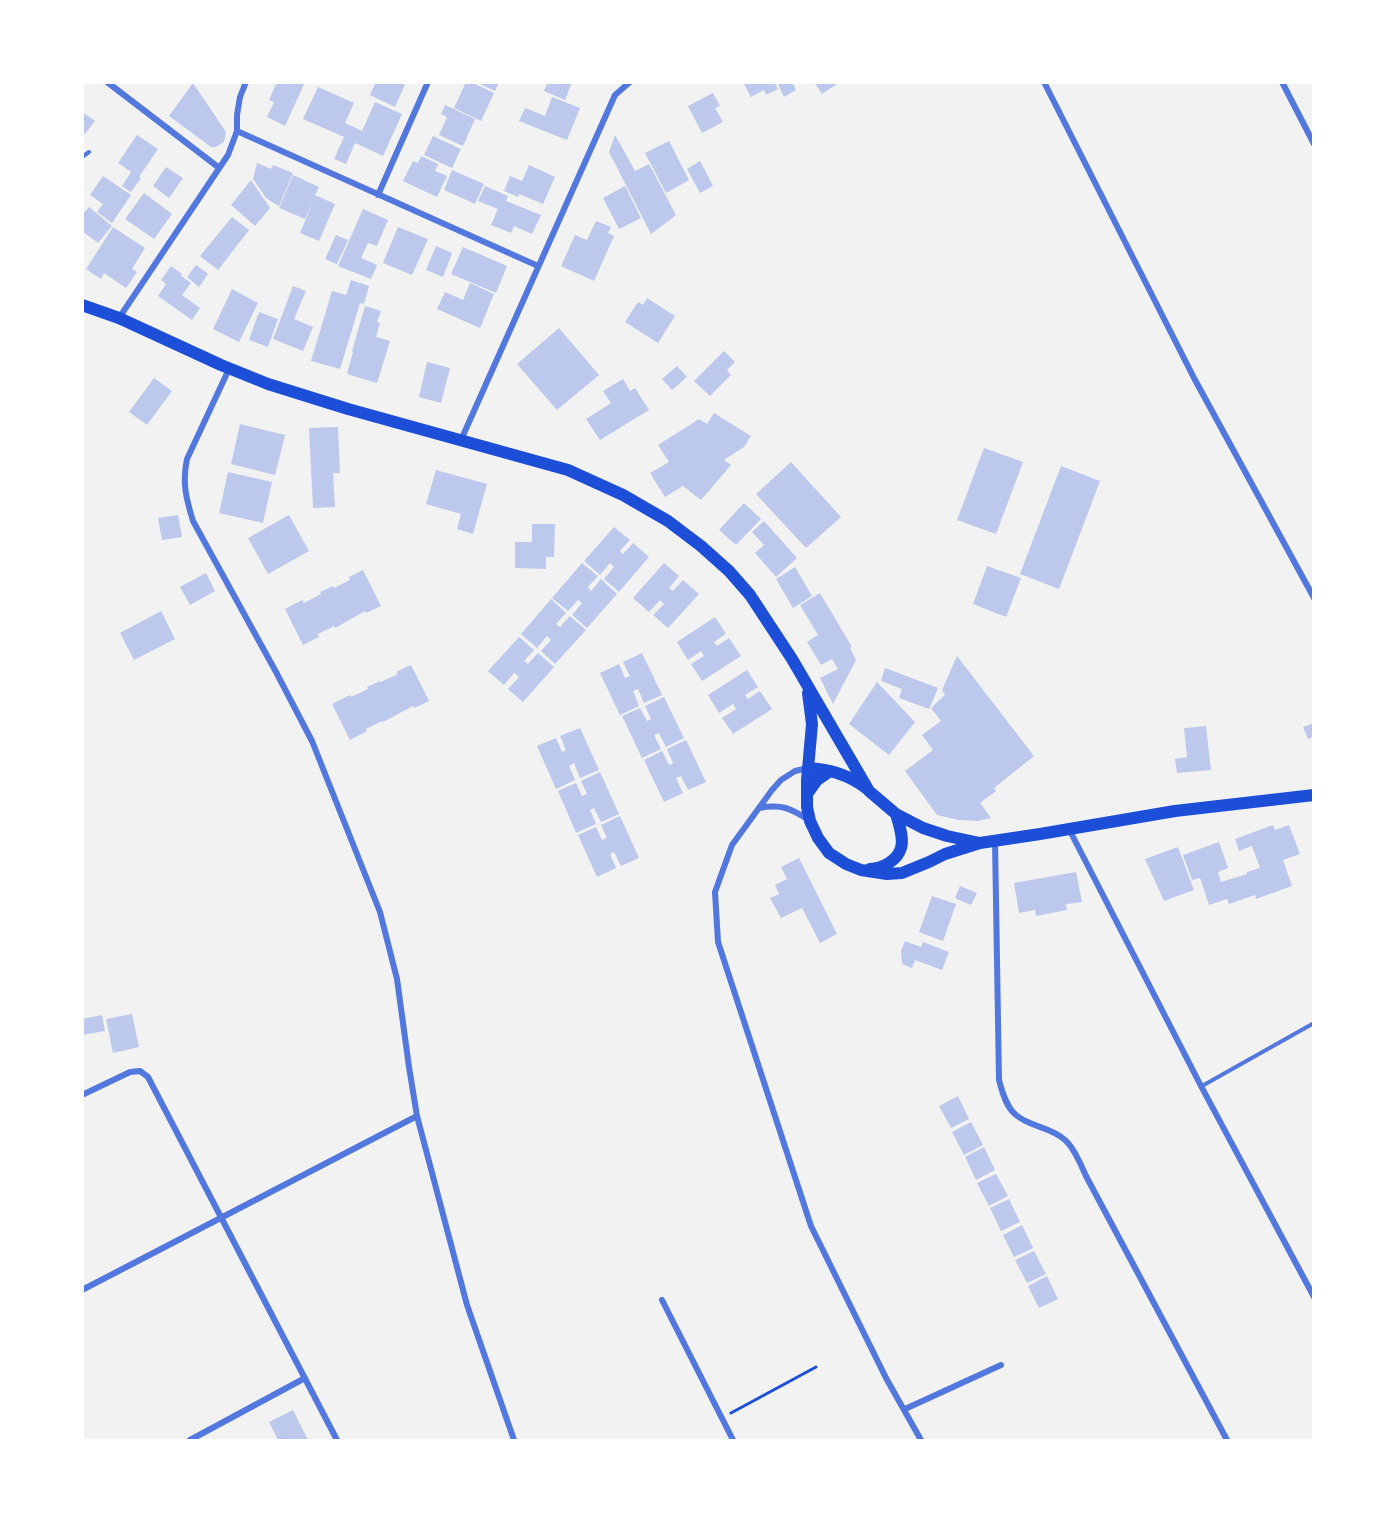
<!DOCTYPE html>
<html>
<head>
<meta charset="utf-8">
<style>
	body { margin:0 }
	#map { position:relative; width:1396px; height:1523px; overflow:hidden; background:#f2f2f2; font-family:"PT Sans Narrow",sans-serif }
	canvas { display:block }
	.frame { position:absolute; inset:0; border:84px solid #fff; pointer-events:none }
</style>
</head>
<body>
<div id="map">
<canvas width="1396" height="1523"></canvas>
<div class="frame"></div>
</div>
<script>
const ctx = document.querySelector('canvas').getContext('2d');
ctx.lineJoin = 'round';
function paint(path, color) { ctx.fillStyle = color; ctx.fill(path, 'evenodd'); }
function trace(path, color, width, dash) { ctx.strokeStyle = color; ctx.lineWidth = width; ctx.lineCap = dash ? 'butt' : 'round'; ctx.setLineDash(dash || []); ctx.stroke(path); }
const building = new Path2D(`
	M277,82H305L285,126L267,117L274,102L269,100Z
	M376,82H406L395,107L370,95Z
	M466,82H471L494,93L481,121L454,108Z
	M476,82H499L495,91Z
	M548,82H572L565,100L544,91Z
	M743,82H765V84L774,82L778,89L766,95L764,90L751,97Z
	M777,82H792L796,90L784,97Z
	M814,82H840L822,94Z
	M193,83L226,132L224,142L216,147H211L169,116Z
	M318,87L354,103L345,123L362,131L375,102L402,114L383,156L355,143L346,164L334,159L344,137L303,119Z
	M713,93L720,106L715,108L723,122L702,133L688,106Z
	M552,97L580,108L567,140L519,121L525,108L545,116Z
	M445,105L475,119L463,146L439,135L447,117L441,114Z
	M82,112L95,121L85,134L82,132Z
	M137,135L158,149L139,177L141,178L131,192L122,186L131,172L118,163Z
	M615,135L635,171L649,164L676,215L651,234L609,152Z
	M433,136L461,149L452,168L424,155Z
	M669,141L689,180L666,193L645,153Z
	M421,156L438,164L435,171L447,176L437,197L403,181L413,161L418,163Z
	M700,161L713,186L700,193L687,169Z
	M257,163L271,169L273,165L293,173L279,206L266,198L253,179Z
	M529,165L555,177L543,204L519,194L518,197L504,191L510,176L522,181Z
	M166,167L183,178L169,198L153,186Z
	M452,170L484,184L475,204L444,190Z
	M293,175L319,187L315,195L335,204L319,241L300,233L313,202L305,219L279,208Z
	M103,176L131,195L112,223L97,212L103,204L90,195Z
	M251,180L270,208L255,226L231,205Z
	M485,186L508,196L506,201L541,215L532,234L514,226L511,233L491,225L498,209L478,201Z
	M625,186L641,218L619,229L603,198Z
	M144,193L172,214L154,239L125,219Z
	M89,207L112,226L98,243L82,231V215Z
	M363,209L388,220L377,246L368,243L361,258L377,265L371,279L338,266Z
	M232,217L249,230L218,270L200,256Z
	M596,221L611,227L608,233L614,236L594,281L561,266L575,235L587,240Z
	M113,227L145,248L132,269L137,272L126,288L104,273L101,279L86,269Z
	M398,227L428,239L412,275L383,263Z
	M336,235L348,240L337,264L325,259Z
	M436,246L452,253L443,277L426,270Z
	M463,247L507,266L496,293L451,274Z
	M196,265L208,274L199,287L187,277Z
	M171,266L182,274L181,276L191,283L182,295L200,308L192,320L158,296L166,284L161,280Z
	M351,280L369,286L364,304L360,303L340,369L311,361L332,291L346,295Z
	M470,283L494,294L480,328L437,309L445,292L463,300Z
	M293,286L306,291L294,319L313,327L303,351L273,339Z
	M232,289L258,303L239,342L213,329Z
	M647,298L675,316L658,343L625,322L638,302L643,305Z
	M365,306L381,311L377,322L380,323L376,337L390,341L377,383L347,374L353,352L352,351Z
	M259,312L278,319L268,347L249,340Z
	M559,328L599,375L557,410L517,364Z
	M724,351L735,362L727,370L731,375L710,396L694,381Z
	M427,362L450,368L441,403L419,397Z
	M677,366L687,377L672,390L662,379Z
	M154,378L172,391L147,425L129,412Z
	M623,379L630,391L635,388L649,410L600,440L586,419L611,403L603,391Z
	M714,413L751,436L744,447L724,460L731,465L701,500L683,486L665,497L650,473L669,462L658,445L699,419L707,424Z
	M240,424L285,435L275,475L231,464Z
	M338,427L340,473H333L335,507L313,508L309,428Z
	M984,448L1023,462L996,534L957,520Z
	M791,462L841,517L806,548L756,494Z
	M1061,466L1100,481L1059,589L1020,574Z
	M436,470L487,484L473,534L457,529L461,514L426,504Z
	M228,472L272,482L263,523L219,513Z
	M744,503L761,519L736,545L719,530Z
	M178,515L182,537L162,540L158,518Z
	M289,515L309,551L268,574L248,538Z
	M764,521L797,558L776,577L755,553L764,545L752,532Z
	M532,524H555L554,557H546V569L515,568V542H532Z
	M614,527L630,540L620,551L623,554L633,543L649,557L619,592L604,579L614,567L610,563L600,575L584,561Z
	M582,563L598,576L588,587L591,591L601,579L617,594L587,628L572,615L582,603L578,600L568,611L552,598Z
	M664,563L679,576L669,588L673,591L683,580L699,594L668,628L653,615L664,604L660,600L649,612L633,598Z
	M987,566L1021,578L1006,617L973,604Z
	M795,567L812,596L793,608L776,579Z
	M363,570L381,606L366,613L365,611L335,628L334,626L318,634L319,637L303,645L285,609L302,600L304,603L321,594L320,592L333,586L334,588L350,580L349,577Z
	M206,573L215,591L190,605L180,587Z
	M820,593L852,647L850,648L856,660L833,704L820,678L838,669L832,659L821,665L807,642L818,635L800,605Z
	M551,599L566,613L556,624L560,627L570,616L586,630L555,664L541,651L551,640L547,636L537,648L521,634Z
	M161,611L175,639L134,660L120,633Z
	M715,617L726,634L714,642L717,646L729,638L741,656L702,681L691,664L704,656L701,651L688,660L677,642Z
	M519,637L534,650L524,661L528,664L538,653L554,667L523,702L508,689L519,677L514,673L504,685L488,671Z
	M642,653L662,695L644,703L638,689L633,691L639,706L620,715L600,673L619,664L625,678L630,676L623,662Z
	M957,656L1034,756L994,788L996,791L980,803L991,818L978,821L958,820L937,815L905,771L933,750L922,735L941,721L931,708L945,695L942,690Z
	M411,665L429,701L414,708L413,706L383,722L382,721L366,729L367,731L350,740L332,704L350,695L351,697L368,689L367,687L380,681L381,682L398,674L396,672Z
	M885,668L938,688L929,709L899,698L902,689L881,681Z
	M747,670L758,687L745,695L748,699L760,691L772,709L733,734L722,718L736,709L733,704L719,713L708,695Z
	M877,682L915,722L889,755L849,724Z
	M664,697L684,738L666,747L659,733L654,735L661,749L642,758L622,716L640,708L647,721L651,719L645,706Z
	M1314,723V736L1308,739L1303,727Z
	M1206,726L1211,770L1177,773L1175,759L1187,757L1184,728Z
	M580,728L599,770L580,778L574,763L569,766L575,780L556,789L537,746L556,738L562,752L566,750L560,736Z
	M686,740L706,782L688,790L681,776L676,778L683,793L664,802L644,760L662,751L669,765L673,763L667,749Z
	M600,772L619,814L601,822L594,808L590,810L596,824L576,833L558,791L576,783L582,796L587,794L581,781Z
	M620,816L639,858L621,866L614,852L610,854L616,868L597,877L578,835L596,827L602,840L607,838L601,825Z
	M1273,825L1275,830L1289,825L1300,854L1283,860L1292,886L1256,899L1255,895L1229,904L1227,899L1209,905L1200,878L1192,880L1183,855L1219,842L1228,868L1218,872L1221,882L1247,874V872L1260,868L1252,846L1239,851L1235,839Z
	M1178,847L1194,890L1164,901L1145,859Z
	M799,858L837,934L820,943L802,908L781,918L770,898L779,894L775,885L787,879L781,867Z
	M1076,872L1082,902L1066,904L1067,910L1036,916L1035,910L1019,913L1014,883Z
	M960,886L977,893L971,905L955,898Z
	M932,896L956,904L943,941L919,932Z
	M905,941L921,947L923,942L949,952L942,970L915,960L912,968L902,964L901,951Z
	M132,1014L139,1047L113,1053L106,1019Z
	M102,1015L105,1031L82,1035V1019Z
	M958,1096L969,1119L951,1128L939,1106Z
	M971,1122L983,1145L964,1155L952,1132Z
	M984,1147L995,1170L976,1180L965,1157Z
	M996,1174L1008,1196L989,1206L977,1183Z
	M1009,1199L1020,1222L1001,1231L990,1208Z
	M1022,1225L1033,1248L1014,1257L1003,1235Z
	M1034,1251L1046,1274L1027,1283L1015,1260Z
	M1047,1276L1058,1299L1039,1308L1028,1286Z
	M293,1410L308,1440H278L269,1422Z`);
const path = new Path2D(`
	M731,1413L816,1367`);
const service = new Path2D(`
	M82,157L89,152
	M1202,1086L1314,1023`);
const minor = new Path2D(`
	M107,82L218,167
	M1044,82L1194,378L1314,598
	M1282,82L1314,144
	M237,131L538,266
	M378,195L428,82
	M119,318L228,155L237,131V115L240,97L246,82
	M229,369L187,459C182,483 186,498 193,521L276,672L312,741L380,912L397,979L409,1067L417,1116L467,1305L514,1440
	M461,440L615,95L630,82
	M808,768L795,771L781,780L772,790L732,845L715,892L718,942L811,1226L886,1378L921,1440
	M759,808C782,804 790,808 809,820
	M1069,829L1201,1086L1314,1297
	M995,841L999,1080C1008,1115 1015,1118 1048,1130C1055,1133 1063,1137 1068,1143C1076,1152 1081,1165 1086,1176L1227,1440
	M82,1095L130,1072L140,1071L148,1077L337,1440
	M82,1290L417,1116
	M662,1300L733,1440
	M905,1409L1001,1365
	M190,1440L305,1378`);
const primary = new Path2D(`
	M82,305L119,318L221,365L268,384L348,409L568,470L623,495L668,521L701,546L729,571L750,595L792,659L869,791L896,814L923,828L947,836L980,843
	M808,693L812,724L807,780V807L810,821L818,838L829,853L846,864L861,870L887,874L902,873L929,862L945,854L980,843L1040,834L1175,811L1314,795
	M808,768C830,769 849,775 866,788
	M807,794L817,780L830,771
	M870,869C883,868 897,861 901,848C904,838 899,824 896,814`);
paint(building, '#bdc9ec');
trace(path, '#1d4ed8', 3);
trace(service, '#5277de', 4);
trace(minor, '#5277de', 6);
trace(primary, '#1d4ed8', 12);
</script>
</body>
</html>
